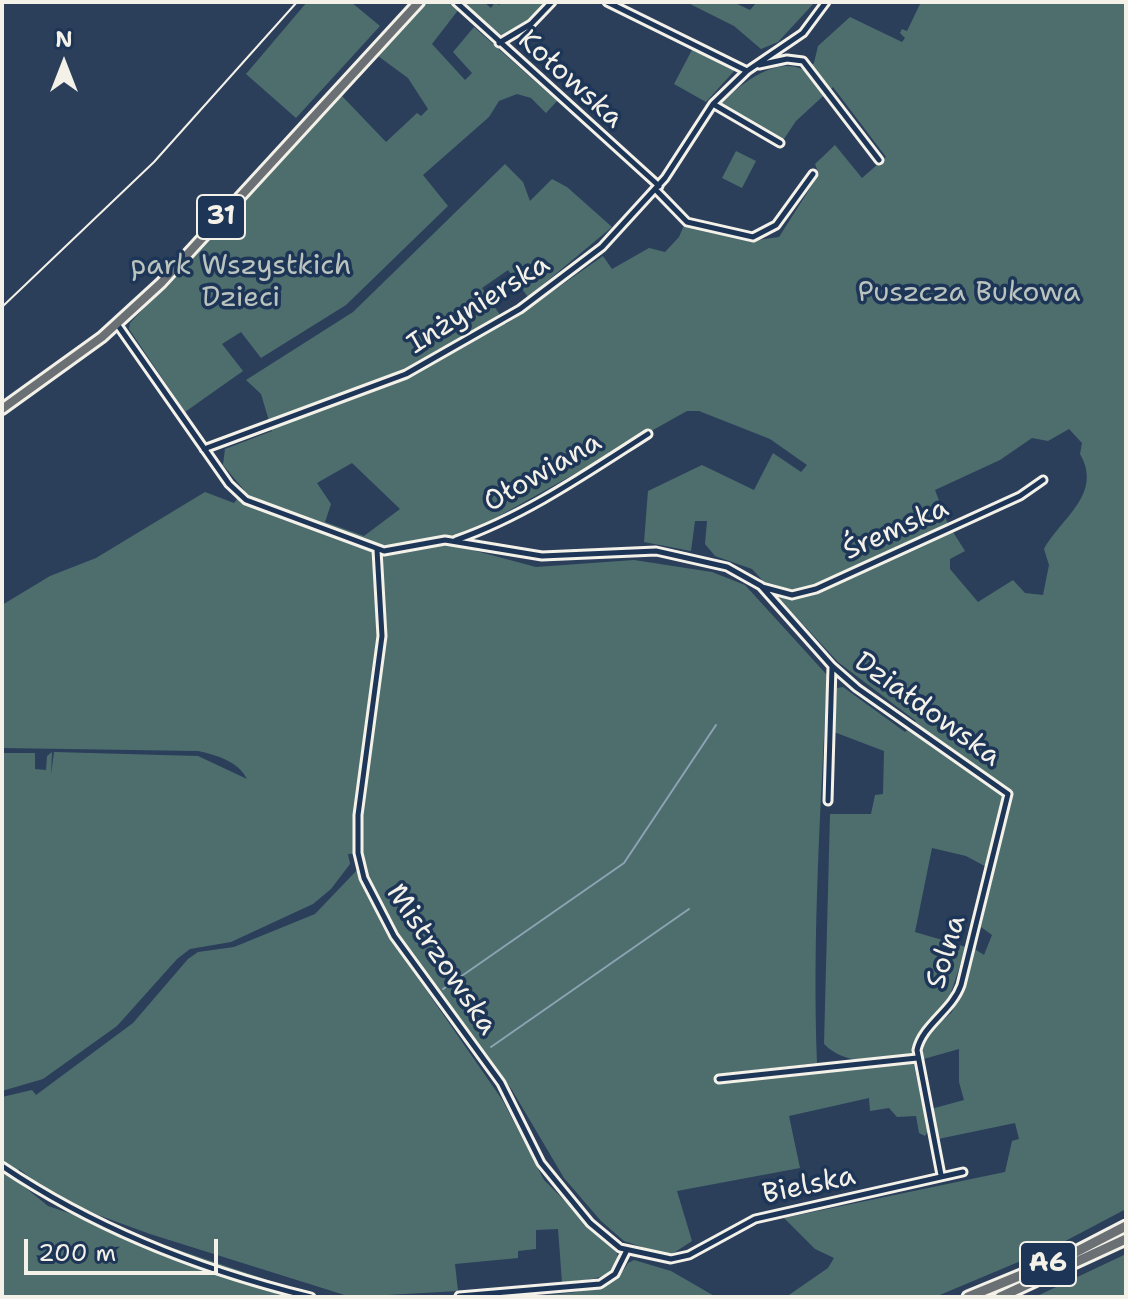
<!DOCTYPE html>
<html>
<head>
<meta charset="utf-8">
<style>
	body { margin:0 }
	#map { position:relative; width:1128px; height:1299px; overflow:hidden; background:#2b3f5b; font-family:"Shantell Sans",sans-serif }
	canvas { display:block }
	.frame { position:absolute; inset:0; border:4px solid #f4f1e8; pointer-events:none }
	.north { position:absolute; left:24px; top:24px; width:80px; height:80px; -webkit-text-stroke:6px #1d3557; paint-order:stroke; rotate:0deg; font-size:22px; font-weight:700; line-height:32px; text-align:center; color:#f4f1e8 }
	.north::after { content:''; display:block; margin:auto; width:28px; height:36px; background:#f4f1e8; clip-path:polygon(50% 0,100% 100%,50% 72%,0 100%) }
	.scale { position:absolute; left:24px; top:1239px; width:194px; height:36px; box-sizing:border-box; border:4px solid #f4f1e8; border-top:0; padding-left:10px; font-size:24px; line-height:28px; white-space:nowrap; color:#f4f1e8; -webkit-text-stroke:6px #1d3557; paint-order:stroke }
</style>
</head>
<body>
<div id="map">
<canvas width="1128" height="1299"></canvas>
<div class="frame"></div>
<div class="north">N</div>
<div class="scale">200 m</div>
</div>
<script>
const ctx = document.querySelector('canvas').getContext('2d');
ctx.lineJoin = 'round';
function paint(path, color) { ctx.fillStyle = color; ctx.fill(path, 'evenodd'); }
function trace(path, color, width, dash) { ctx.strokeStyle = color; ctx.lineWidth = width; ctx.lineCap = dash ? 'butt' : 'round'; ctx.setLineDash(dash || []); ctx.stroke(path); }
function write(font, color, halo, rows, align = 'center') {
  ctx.font = font + ' "Shantell Sans",sans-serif'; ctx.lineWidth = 7; ctx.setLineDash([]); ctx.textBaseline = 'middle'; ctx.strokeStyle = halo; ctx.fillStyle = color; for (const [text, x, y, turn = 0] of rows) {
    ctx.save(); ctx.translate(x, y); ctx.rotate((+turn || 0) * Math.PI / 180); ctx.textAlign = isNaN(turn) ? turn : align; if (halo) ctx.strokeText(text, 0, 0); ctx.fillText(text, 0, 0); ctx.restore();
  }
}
const green = new Path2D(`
	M307,2H351L380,26L296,118L246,74Z
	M426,2H452L459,9L432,44L465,80L472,73L453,52L474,27L557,101L546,113L531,98L517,94L499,101L489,117L423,175L448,206L346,305L261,358L241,332L222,344L243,371L185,412L129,329L130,323L342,96L386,142L417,113L421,116L428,109L408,78L378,56Z
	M467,2H484L491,8L495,2L499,5L502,2H547L534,17L500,38L463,6Z
	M686,2H733L750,10L757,2H815L778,42L761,49L734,26Z
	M921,2H1126V1209L1054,1247L935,1297H786L828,1268L834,1258L815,1249L784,1218L1005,1172L1012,1141L1019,1139L1015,1123L938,1139L931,1109L964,1100L959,1082V1049L920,1060L926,1035L952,1012L973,948L984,955L992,935L981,927L994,871L966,856L932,848L915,932L966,947L946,1008L920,1030L915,1052C883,1059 849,1069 824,1044L830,814H871L875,795L883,794L884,751L834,732L837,688L843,687L905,732L916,721L838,662L752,569L715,556L705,544L707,521H695L691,551L644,542L648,491L702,465L754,490L773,453L801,472L807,465L770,439L699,411H687L467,534L461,547L536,567L634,560L712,572L745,585L827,675C821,804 812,934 817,1063L718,1074V1082L913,1061L928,1131L925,1136L919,1133L916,1116L897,1117L889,1108L870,1111L869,1098L789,1116L800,1168L677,1191L692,1241L669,1256L624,1241L601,1221L564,1178L512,1090L391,924L386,932L503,1101L544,1180L617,1253C625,1281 580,1280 562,1282L558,1229L536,1230V1249L518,1251V1258L455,1264L458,1291L351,1297L150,1234L98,1215L57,1198L19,1169L16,1180L48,1206L318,1297H2V1097L32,1090L36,1095L133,1023L188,959L198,952L234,947L315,914L358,869L364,889L369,879L363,853L348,854L350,864L331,889L313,904L231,942L190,949L177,959L117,1026L43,1079L2,1091V753H35V769L46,770L47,756L52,752L51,775L54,752L198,756L247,779C238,761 216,755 198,751L2,748V605L50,576L96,558L205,492L234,503L244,490L223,465L225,449L272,431L261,394L246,380L353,312L505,164L523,182L530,201L552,179L567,187L612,227L528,297L508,270L482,288L506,324L603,256L612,269L649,248L665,252L679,237L685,223L751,241L779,237L819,174L815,164L835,145L862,178L886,157L833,87L796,121L782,142L720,105C740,84 777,54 806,71L814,63L818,46L850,17L902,42L905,38L900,33L902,29L907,31ZM1069,429L1082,443L1080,454C1103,494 1062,517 1044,549L1049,565L1043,595L1025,593L1013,580L978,602L950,569V559L965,551L948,524L935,490L1000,460L1032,438L1048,441ZM352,463L400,509L364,536L325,522L331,504L317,483Z
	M693,48L735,70L706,102L674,84Z
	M736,151L756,161L742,188L722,178Z
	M1126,1254V1297H1035Z
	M634,1260L671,1271L716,1297H504C541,1294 610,1299 628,1263Z`);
const stream = new Path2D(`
	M443,989L624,863L716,725
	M491,1047L689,909`);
const minor = new Path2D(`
	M456,2L659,186
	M607,2L747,71
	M499,43L531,24L552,2
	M759,65L787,59L803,61L879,160
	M713,104L780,143
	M655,189L687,222L753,237L776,225L813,174
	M117,324L229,484L246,500L384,551L445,540L542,556L656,551L727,567L761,586L832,666L857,688L1008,794L961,985C952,1011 923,1024 917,1050L941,1175
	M204,449L406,374L520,309L602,247L665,178L713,104L747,71L803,33L826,2
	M456,540C525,516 587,473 648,434
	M377,550L382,636L358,815V853L364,878L394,936L501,1083L541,1163L590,1223L620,1248L671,1259L689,1255L755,1219L963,1172
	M762,587L792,595L816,589L1020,496L1043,480
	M828,801L832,667
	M719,1079L917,1058
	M2,1166C97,1230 200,1270 311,1297
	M459,1296L600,1284L615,1274L627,1250`);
const primary = new Path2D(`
	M2,409L102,337L161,283L419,2`);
const motorway = new Path2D(`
	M968,1297L1070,1255L1126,1226
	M1000,1297L1126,1239`);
const rail = new Path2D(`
	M2,307L154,162L297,2`);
const shields = [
	[221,217,48],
	[1048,1264,56]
];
const shieldNames = [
	["31",221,217],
	["A6",1048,1264]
];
const streetNames = [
	["Kołowska",570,80,42],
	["Inżynierska",479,305,-32],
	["Ołowiana",543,473,-30],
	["Śremska",896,530,-24],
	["Działdowska",927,710,36],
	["Solna",947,952,-73],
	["Mistrzowska",441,960,56],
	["Bielska",809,1186,-12]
];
const parkNames = [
	["park Wszystkich",241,267],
	["Dzieci",241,299],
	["Puszcza Bukowa",969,294]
];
paint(green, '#4e6e6e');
trace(stream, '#8ca3b3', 2);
trace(minor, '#f4f1e8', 11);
trace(primary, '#f4f1e8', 14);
trace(motorway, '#f4f1e8', 15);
trace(minor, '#1d3557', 5);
trace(primary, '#6a7074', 8);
trace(motorway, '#6a7074', 9);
trace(rail, '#f4f1e8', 2);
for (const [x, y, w] of shields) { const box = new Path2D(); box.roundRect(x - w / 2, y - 22, w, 44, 6); ctx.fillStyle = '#1d3557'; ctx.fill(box); trace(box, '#f4f1e8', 2); }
write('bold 26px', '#f4f1e8', null, shieldNames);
write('28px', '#f4f1e8', '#1d3557', streetNames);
write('28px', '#bac3bd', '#1d3557', parkNames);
</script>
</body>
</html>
